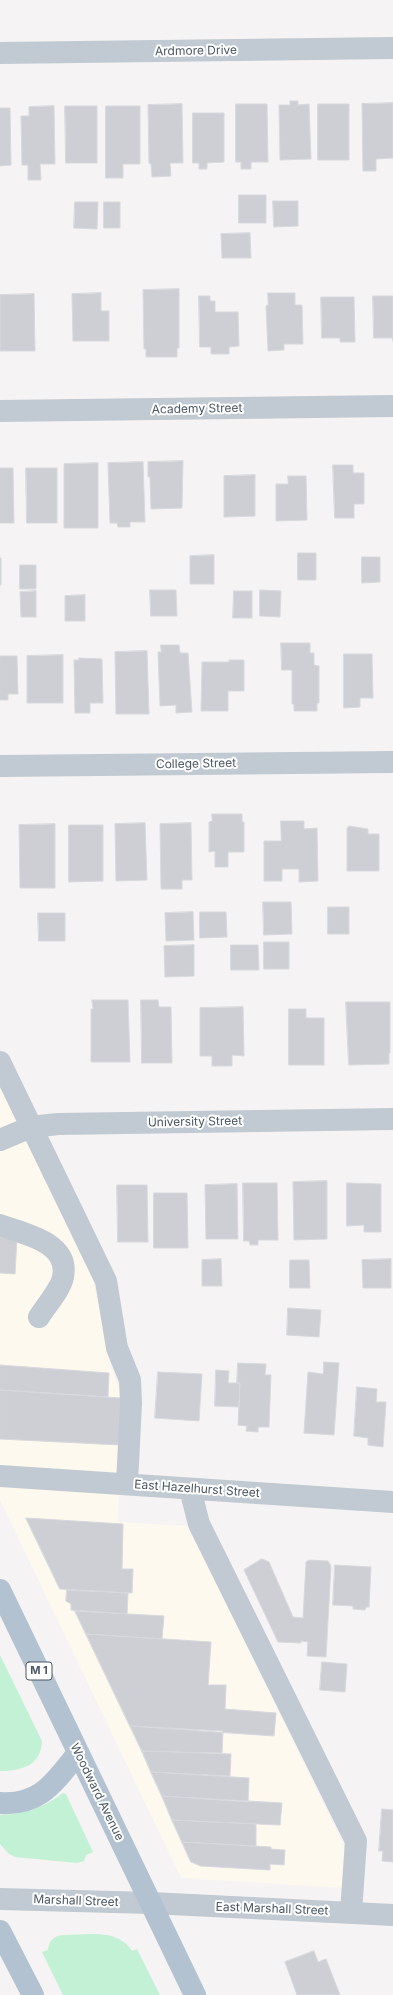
<!DOCTYPE html>
<html>
<head>
<meta charset="utf-8">
<style>
	body { margin:0 }
	canvas { display:block; background:#f5f3f3 }
</style>
</head>
<body>
<canvas width="393" height="1995"></canvas>
<script>
const ctx = document.querySelector('canvas').getContext('2d');
ctx.lineJoin = 'round';
function paint(path, color) { ctx.fillStyle = color; ctx.fill(path, 'evenodd'); }
function trace(path, color, width, dash) { ctx.strokeStyle = color; ctx.lineWidth = width; ctx.lineCap = dash ? 'butt' : 'round'; ctx.setLineDash(dash || []); ctx.stroke(path); }
function write(font, color, halo, rows, align = 'center') {
  ctx.font = font + ' Inter,sans-serif'; ctx.lineWidth = 4; ctx.setLineDash([]); ctx.textBaseline = 'middle'; ctx.strokeStyle = halo; ctx.fillStyle = color; for (const [text, x, y, turn = 0] of rows) {
    ctx.save(); ctx.translate(x, y); ctx.rotate((+turn || 0) * Math.PI / 180); ctx.textAlign = isNaN(turn) ? turn : align; if (halo) ctx.strokeText(text, 0, 0); ctx.fillText(text, 0, 0); ctx.restore();
  }
}
const commercial = new Path2D(`
	M0,1080L93,1279L112,1370L123,1397L118,1522L188,1526L347,1852L343,1888L181,1878L0,1500Z`);
const green = new Path2D(`
	M0,1655L42,1741C41,1766 21,1771 0,1771Z
	M63,1793L66,1794L93,1852L86,1855L84,1861L77,1863L15,1857L9,1854L0,1844V1815C25,1814 43,1808 63,1793Z
	M63,1935C86,1935 118,1928 132,1951L137,1949L160,1995H63L42,1952L48,1950C49,1940 54,1936 63,1935Z`);
const building = new Path2D(`
	M290,101H298V105L309,104L311,159L280,160L279,105H290Z
	M393,103V158L376,159V171H363L362,104Z
	M182,104L183,163H170L171,176L152,177L151,164L149,163L148,105Z
	M236,104H267L268,162H251V169H241V162H236Z
	M318,104H349V160H318Z
	M54,106L55,164H40L41,180H28V165H22L21,116H29V107Z
	M65,106H97V163H66Z
	M106,106H140V164H123V178H106Z
	M0,108H10L11,165L0,166Z
	M193,113H224V162L207,163V169H199V163H193Z
	M239,195H266V223H239Z
	M273,201H298V226L274,227Z
	M75,202H98L97,229L74,228Z
	M104,202H120V228H104Z
	M250,233L251,258H222L221,234Z
	M179,289V348H177V357H146V349H144L143,290Z
	M101,293V311H109V341H73L72,294Z
	M268,293H295V305H302L303,344H284V350L268,351L266,306L268,305Z
	M34,294L35,351H0V295Z
	M199,296H210V301H215V312H238L239,346L229,347V354H211V347H200Z
	M373,296H393V341L392,338H374Z
	M321,297H354L355,342H340V338H322Z
	M183,461L182,508L151,509L150,477H148V462Z
	M143,462L145,522H130V527H118L117,523H110L108,463Z
	M98,463V528H64V464Z
	M333,465H353V473H364V504H354V518H335Z
	M0,468H13L14,523H0Z
	M26,468H57V523H27Z
	M255,475V516L224,517V476Z
	M288,476H306L307,520L276,521V484H288Z
	M298,553H316V580H298Z
	M214,555V584H190V556Z
	M362,557H380V582L362,583Z
	M0,558H1V585H0Z
	M20,565H36V589H20Z
	M150,590H176L177,616H151Z
	M260,590L281,591L280,617L260,616Z
	M36,591V617H21L20,592Z
	M234,591H252V618H233Z
	M85,595V621H65V596Z
	M281,643H310V653H314V665L319,666V703H317V711H294V704H292V670H282Z
	M161,645H179L180,653H188L192,712L176,713V705L160,706L158,652H161Z
	M147,651L149,714H116L115,652Z
	M344,654H372L373,698H360V707L344,708Z
	M63,655V703H27V656Z
	M0,656H17L18,694H8V700H0Z
	M79,658L102,659L103,703H90V713H75L74,660H79Z
	M229,660H244V691H228V711H201L202,662H229Z
	M212,814H242V822H244V852H228V867H215V851L209,852V822L212,821Z
	M281,821H304V829L317,828L318,881L299,882V869H282V881H264V841H281Z
	M145,823L147,880L116,881L115,824Z
	M191,823L192,880H182V889H161L160,824Z
	M55,824V888H20L19,825Z
	M69,825H103V881L69,882Z
	M349,826L368,829V834H379V871H347V829Z
	M263,902H291L292,934L264,935Z
	M328,907H349V934H328Z
	M193,912L194,940L166,941L165,913Z
	M200,912H226L227,937L200,938Z
	M38,913H65V941H39Z
	M264,942H289V969H264Z
	M194,945V976L165,977L164,946Z
	M231,945H258L259,970H231Z
	M92,1000H128L130,1062H91V1009H93Z
	M141,1000H158L159,1007H171L172,1063H142Z
	M346,1002H390V1053H389V1064L349,1065Z
	M243,1007L244,1056L232,1055V1066H212V1056H200V1008Z
	M289,1009H306V1018H324V1065H289Z
	M327,1181V1239L294,1240L293,1182Z
	M243,1183H277L278,1240H258V1245H250L249,1241H244Z
	M347,1183L381,1184V1232H364V1225L347,1226Z
	M237,1184L238,1239H206L205,1185Z
	M117,1185H147L148,1242H118Z
	M154,1193H187L188,1248H154Z
	M0,1237L17,1238L15,1274L0,1273Z
	M221,1259L222,1286H202V1260Z
	M391,1259V1288H363L362,1260Z
	M290,1260H309L310,1288H290Z
	M288,1308L321,1310L319,1337L287,1335Z
	M324,1362L339,1363L334,1435L304,1433L308,1372L323,1374Z
	M238,1363L266,1364L265,1375H271L269,1427H258V1432L246,1431L247,1426L238,1425L240,1383H237Z
	M0,1365L109,1373L108,1397L0,1390Z
	M216,1370L229,1371L228,1383H240L239,1407L215,1406Z
	M158,1372L202,1374L199,1421L155,1418Z
	M357,1387L377,1389L376,1402H386L383,1447L368,1445V1438L354,1436Z
	M0,1390L121,1398L120,1445L0,1439Z
	M26,1518L123,1524L122,1569H133L132,1593L60,1589Z
	M262,1559L269,1562L293,1617L303,1618L306,1562L309,1560L328,1561L331,1566L326,1657L307,1656L308,1642L301,1641V1643L278,1642L244,1570Z
	M335,1565L371,1567L369,1607H366L365,1610L353,1609V1606L333,1605Z
	M67,1590L128,1593L127,1614L71,1610V1604L66,1601Z
	M75,1611L164,1616L162,1639L86,1634Z
	M86,1634L211,1642L208,1685H226L225,1709L276,1713L274,1736L130,1726Z
	M322,1662L347,1664L345,1692L320,1690Z
	M130,1726L223,1731L222,1753L142,1751Z
	M142,1751L231,1754L230,1776L151,1772Z
	M151,1772L249,1778L248,1802L162,1796Z
	M162,1796L282,1803L280,1825L172,1820Z
	M382,1809L393,1810V1862L382,1861L383,1851H379Z
	M172,1820L256,1824V1846L182,1842Z
	M182,1842L271,1847V1849L285,1850L284,1865L270,1864V1870L201,1866L191,1862Z
	M314,1951L318,1962L326,1959L340,1995H297L285,1962Z`);
const minor = new Path2D(`
	M0,53L393,48
	M0,411L393,406
	M0,766L393,762
	M0,1062L106,1281L117,1348L130,1380L131,1403L127,1484
	M0,1140L31,1127L58,1124L393,1119
	M0,1225C24,1234 70,1242 63,1277C61,1289 45,1307 39,1317
	M0,1476L393,1502
	M190,1489L199,1524L356,1841L351,1912
	M0,1899L151,1903L393,1915`);
const major = new Path2D(`
	M0,1590L195,1995
	M0,1803C41,1806 55,1781 78,1753
	M0,1931L33,1995`);
const shields = [
	[39,1671,26]
];
const shieldNames = [
	["M 1",39,1671]
];
const streetNames = [
	["Ardmore Drive",196,51,-1],
	["Academy Street",197,409,-1],
	["College Street",196,764,-1],
	["University Street",195,1122,-1],
	["East Hazelhurst Street",197,1489,4],
	["Woodward Avenue",97,1792,64],
	["Marshall Street",76,1901,2],
	["East Marshall Street",272,1909,2]
];
paint(commercial, '#fdf9ef');
paint(green, '#c3f1d5');
paint(building, '#cdcfd5');
trace(building, '#d7d9de', 1);
trace(minor, '#c1cad2', 22);
trace(major, '#b3c2d1', 22);
for (const [x, y, w] of shields) { const box = new Path2D(); box.roundRect(x - w / 2, y - 9, w, 18, 3); ctx.fillStyle = '#fff'; ctx.fill(box); trace(box, '#4a5661', 1); }
write('bold 11px', '#4a5661', null, shieldNames);
write('12px', '#4a5661', '#fff', streetNames);
</script>
</body>
</html>
